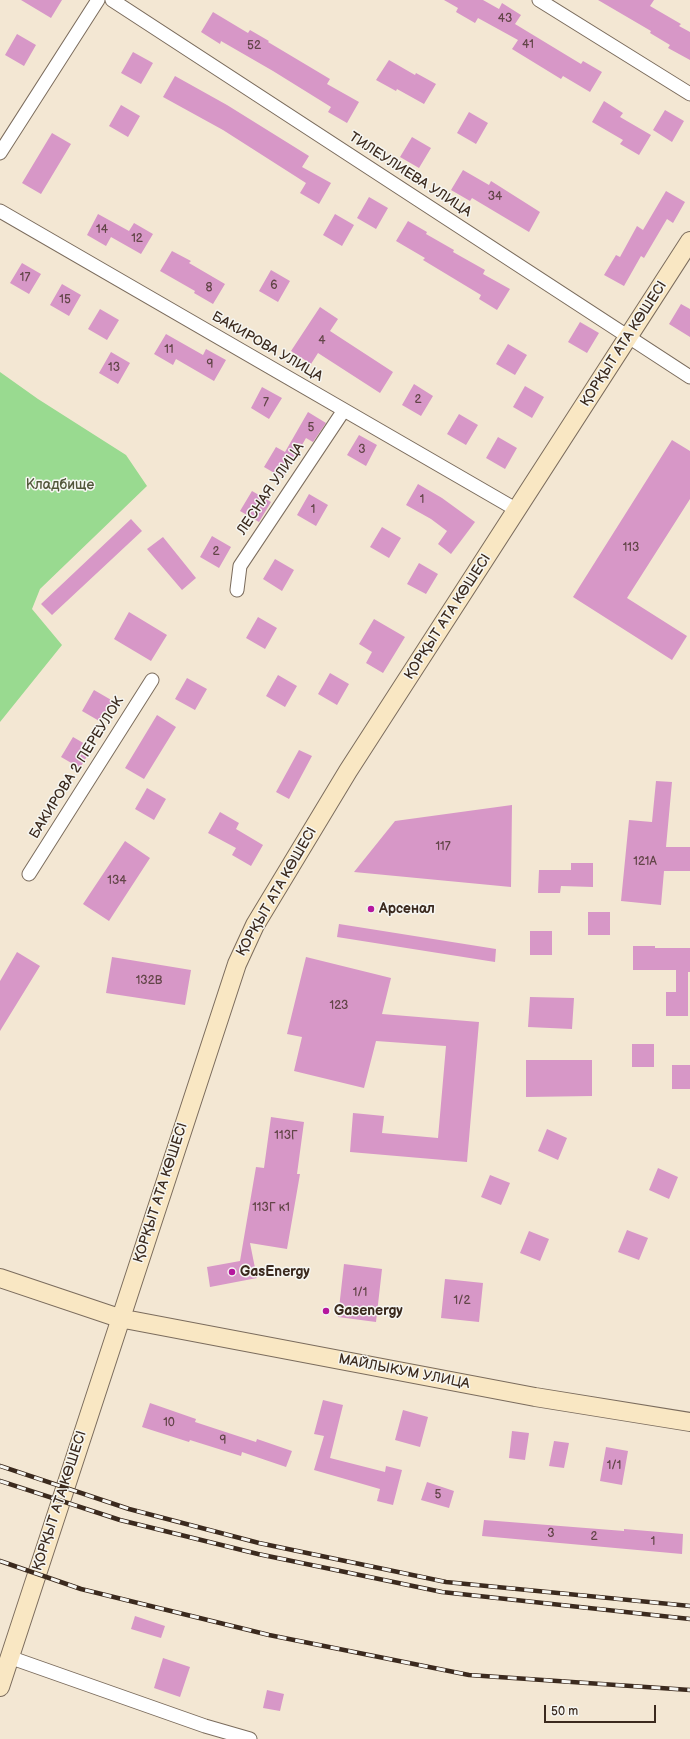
<!DOCTYPE html>
<html>
<head>
<meta charset="utf-8">
<style>
	body { margin:0 }
	#map { position:relative; width:690px; height:1739px; overflow:hidden; background:#f3e7d3; font-family:"Balsamiq Sans",sans-serif }
	canvas { display:block }
	.scale { position:absolute; left:544px; top:1705px; width:112px; height:18px; box-sizing:border-box; border:2px solid #3b2a1e; border-top:0; padding-left:5px; font-size:12px; line-height:14px; white-space:nowrap; color:#3b2a1e; -webkit-text-stroke:3px #f6f6f2; paint-order:stroke }
</style>
</head>
<body>
<div id="map">
<canvas width="690" height="1739"></canvas>
<div class="scale">50 m</div>
</div>
<script>
const ctx = document.querySelector('canvas').getContext('2d');
ctx.lineJoin = 'round';
function paint(path, color) { ctx.fillStyle = color; ctx.fill(path, 'evenodd'); }
function trace(path, color, width, dash) { ctx.strokeStyle = color; ctx.lineWidth = width; ctx.lineCap = dash ? 'butt' : 'round'; ctx.setLineDash(dash || []); ctx.stroke(path); }
function write(font, color, halo, rows, align = 'center') {
  ctx.font = font + ' "Balsamiq Sans",sans-serif'; ctx.lineWidth = 3; ctx.setLineDash([]); ctx.textBaseline = 'middle'; ctx.strokeStyle = halo; ctx.fillStyle = color; for (const [text, x, y, turn = 0] of rows) {
    ctx.save(); ctx.translate(x, y); ctx.rotate((+turn || 0) * Math.PI / 180); ctx.textAlign = isNaN(turn) ? turn : align; if (halo) ctx.strokeText(text, 0, 0); ctx.fillText(text, 0, 0); ctx.restore();
  }
}
const green = new Path2D(`
	M0,372L38,399L126,455L147,486L40,589L32,609L62,645L0,722Z`);
const building = new Path2D(`
	M21,0H62L51,18Z
	M444,0H483L499,9L502,3L521,15L515,24L581,64L583,61L602,72L590,92L563,76L561,79L512,49L518,40L478,18L475,23L456,12L458,8Z
	M598,0H654L650,6L681,24L679,26L690,32V60L668,48L670,45L650,33L651,31Z
	M213,12L248,33L250,30L269,41L268,42L330,79L327,84L359,102L347,123L328,112L331,107L273,71L221,41L220,44L201,32Z
	M17,34L36,45L24,66L5,55Z
	M133,52L153,63L141,84L121,73Z
	M389,60L415,75L416,73L436,84L424,104L397,89L396,91L376,80Z
	M175,76L227,105L309,156L302,167L331,183L319,204L300,193L306,183L223,130L163,97Z
	M604,101L623,113L620,117L651,135L639,155L620,144L623,140L592,122Z
	M121,105L140,116L128,137L109,126Z
	M665,110L684,121L672,142L653,130Z
	M469,112L488,123L476,144L457,133Z
	M52,133L71,144L41,194L22,183Z
	M412,137L431,148L419,168L400,157Z
	M463,170L489,185L491,181L540,212L529,232L472,198L470,201L451,190Z
	M666,191L685,202L673,223L667,219L644,258L641,256L624,286L604,275L616,255L620,257L637,226L643,230Z
	M369,197L388,208L376,229L357,218Z
	M98,214L129,231L134,223L153,234L141,254L111,237L106,246L87,235Z
	M335,214L354,225L342,246L323,235Z
	M408,221L427,232L426,234L454,250L453,252L485,270L483,274L510,289L497,310L479,299L481,295L423,260L425,258L396,241Z
	M172,251L191,261L189,263L225,284L213,304L194,293L195,291L160,271Z
	M22,263L41,274L29,294L10,283Z
	M271,270L290,281L278,302L259,291Z
	M62,284L81,295L69,316L50,305Z
	M681,304L690,309V337L669,324Z
	M320,307L338,319L330,331L393,372L380,393L318,353L311,364L291,351Z
	M100,309L119,320L107,340L88,329Z
	M580,322L599,333L587,353L568,342Z
	M166,334L203,355L206,349L226,360L214,381L176,359L173,365L154,354Z
	M508,344L527,355L515,375L496,364Z
	M111,352L130,363L118,384L99,373Z
	M414,384L433,396L421,416L402,405Z
	M525,386L544,397L532,418L513,407Z
	M262,387L282,398L269,419L251,408Z
	M308,412L326,423L313,442L306,438L283,478L264,467L276,447L285,452Z
	M459,414L478,425L466,445L447,434Z
	M359,435L377,445L366,466L347,455Z
	M498,437L517,448L505,469L486,458Z
	M672,440L690,451V499L627,598L687,636L672,660L573,597Z
	M418,484L442,498L475,522L451,554L438,544L447,531L431,519L406,505Z
	M252,491L271,502L259,522L240,511Z
	M309,494L328,505L316,526L297,515Z
	M131,519L142,531L52,615L41,604Z
	M382,527L401,538L389,558L370,547Z
	M212,536L231,547L219,568L200,557Z
	M163,537L196,578L182,590L147,549Z
	M275,559L294,570L282,591L263,579Z
	M419,563L438,574L426,594L407,584Z
	M129,612L167,635L151,661L114,639Z
	M258,617L277,628L265,649L246,638Z
	M374,619L405,637L383,673L366,663L372,652L359,644Z
	M330,673L349,684L337,705L318,694Z
	M278,675L297,686L285,707L266,696Z
	M187,678L207,689L195,710L175,699Z
	M94,690L113,701L101,722L82,711Z
	M157,715L176,727L144,779L125,768Z
	M73,737L92,748L80,768L61,757Z
	M299,750L312,756L289,799L276,792Z
	M656,781L672,782L666,847H690V871H664L661,905L621,901L629,820L652,822Z
	M147,788L166,799L154,820L135,809Z
	M512,805L511,887L354,872L395,821Z
	M220,812L239,823L236,829L263,845L251,866L232,855L236,848L208,833Z
	M125,841L150,858L109,921L83,904Z
	M571,863H593V887L561,886L560,893H538L539,870H571Z
	M588,912H610V935H588Z
	M339,924L496,949L495,962L337,937Z
	M530,931H552V955H530Z
	M633,946H655V948H690V972H688V1016H666V992H676V970H633Z
	M17,952L40,966L0,1031V981Z
	M112,957L191,970L185,1005L106,993Z
	M306,957L391,978L382,1014L479,1022L467,1162L350,1152L353,1113L384,1116L382,1133L438,1138L446,1046L376,1041L364,1088L294,1071L302,1037L287,1034Z
	M530,997L574,998L572,1029L528,1027Z
	M632,1044H654V1067H632Z
	M526,1060H592V1096L526,1097Z
	M672,1065H690V1089H672Z
	M271,1117L304,1122L297,1174H300L287,1249L250,1243L257,1278L210,1287L207,1267L240,1261L256,1167L264,1168Z
	M547,1129L567,1138L558,1160L538,1151Z
	M658,1168L678,1177L669,1199L649,1190Z
	M490,1175L510,1183L501,1205L481,1197Z
	M627,1230L648,1238L639,1260L618,1252Z
	M529,1231L549,1239L540,1261L520,1253Z
	M344,1264L382,1269L376,1322L338,1317Z
	M445,1279L483,1283L479,1322L441,1318Z
	M323,1400L343,1405L330,1458L385,1472L386,1466L402,1470L393,1505L377,1501L380,1489L314,1470L324,1436L314,1434Z
	M150,1403L196,1419L195,1422L256,1442L257,1439L292,1451L286,1467L242,1452L241,1456L190,1440L189,1442L142,1427Z
	M403,1410L428,1417L420,1447L395,1440Z
	M512,1431L529,1433L525,1460L509,1458Z
	M554,1441L569,1443L564,1468L549,1466Z
	M606,1447L628,1451L622,1485L600,1481Z
	M427,1482L454,1491L449,1508L421,1500Z
	M484,1520L624,1531V1529L683,1534L682,1554L482,1536Z
	M135,1616L165,1626L161,1638L131,1629Z
	M163,1658L190,1667L180,1697L154,1688Z
	M267,1690L284,1694L280,1711L263,1708Z`);
const street = new Path2D(`
	M112,0L690,377
	M539,0L690,94
	M0,153L98,0
	M0,211L517,510
	M237,590L240,566L344,410
	M29,874L152,680
	M9,1657L205,1726L250,1739`);
const secondary = new Path2D(`
	M0,1278L119,1318L535,1397L690,1422
	M0,1687L237,964L255,925L348,771L690,241`);
const rail = new Path2D(`
	M0,1466L129,1509L259,1543L446,1582L690,1606
	M0,1481L120,1520L258,1554L442,1592L690,1619
	M0,1561L81,1589L269,1635L469,1675L690,1690`);
const markers = [
	[371,909,4,"#b5179e"],
	[232,1272,4,"#b5179e"],
	[326,1311,4,"#b5179e"]
];
const numberNames = [
	["43",505,19],
	["41",528,45],
	["52",254,46],
	["34",495,197],
	["14",102,230],
	["12",137,239],
	["17",25,278],
	["6",274,286],
	["8",209,288],
	["15",65,300],
	["4",322,341],
	["11",169,350],
	["9",210,365],
	["13",114,368],
	["2",418,400],
	["7",266,403],
	["5",311,428],
	["3",362,450],
	["1",422,500],
	["1",313,510],
	["113",631,548],
	["2",216,552],
	["117",443,847],
	["121А",645,862],
	["134",117,881],
	["132В",149,981],
	["123",339,1006],
	["113Г",286,1136],
	["113Г к1",271,1208],
	["1/1",360,1293],
	["1/2",462,1301],
	["10",169,1423],
	["9",223,1441],
	["1/1",614,1466],
	["5",438,1495],
	["3",551,1534],
	["2",594,1537],
	["1",653,1542]
];
const streetNames = [
	["ТИЛЕУЛИЕВА УЛИЦА",410,175,33],
	["ҚОРҚЫТ АТА КӨШЕСІ",624,344,-57],
	["БАКИРОВА УЛИЦА",267,347,30],
	["ЛЕСНАЯ УЛИЦА",271,489,-56],
	["ҚОРҚЫТ АТА КӨШЕСІ",448,617,-57],
	["БАКИРОВА 2 ПЕРЕУЛОК",77,768,-58],
	["ҚОРҚЫТ АТА КӨШЕСІ",277,892,-60],
	["ҚОРҚЫТ АТА КӨШЕСІ",161,1193,-72],
	["МАЙЛЫКУМ УЛИЦА",404,1372,11],
	["ҚОРҚЫТ АТА КӨШЕСІ",60,1501,-72]
];
const parkNames = [
	["Кладбище",60,485]
];
const poiNames = [
	["Арсенал",379,909],
	["GasEnergy",240,1272],
	["Gasenergy",334,1311]
];
paint(green, '#99da90');
paint(building, '#d797c7');
trace(street, '#7b6c5d', 15);
trace(secondary, '#7b6c5d', 20);
trace(street, '#fff', 13);
trace(secondary, '#f9e7c3', 18);
trace(rail, '#3b2a1e', 4.5);
trace(rail, '#f6f6f2', 3, [9]);
for (const [x, y, r, color] of markers) { const dot = new Path2D(); dot.arc(x, y, r, 0, 2 * Math.PI); ctx.fillStyle = color; ctx.fill(dot); trace(dot, '#f6f6f2', 1.5); }
write('12px', '#624548', null, numberNames);
write('14px', '#3b2a1e', '#f6f6f2', streetNames);
write('14px', '#52563a', '#f6f6f2', parkNames);
write('bold 14px', '#3b2a1e', '#f6f6f2', poiNames, 'left');
</script>
</body>
</html>
